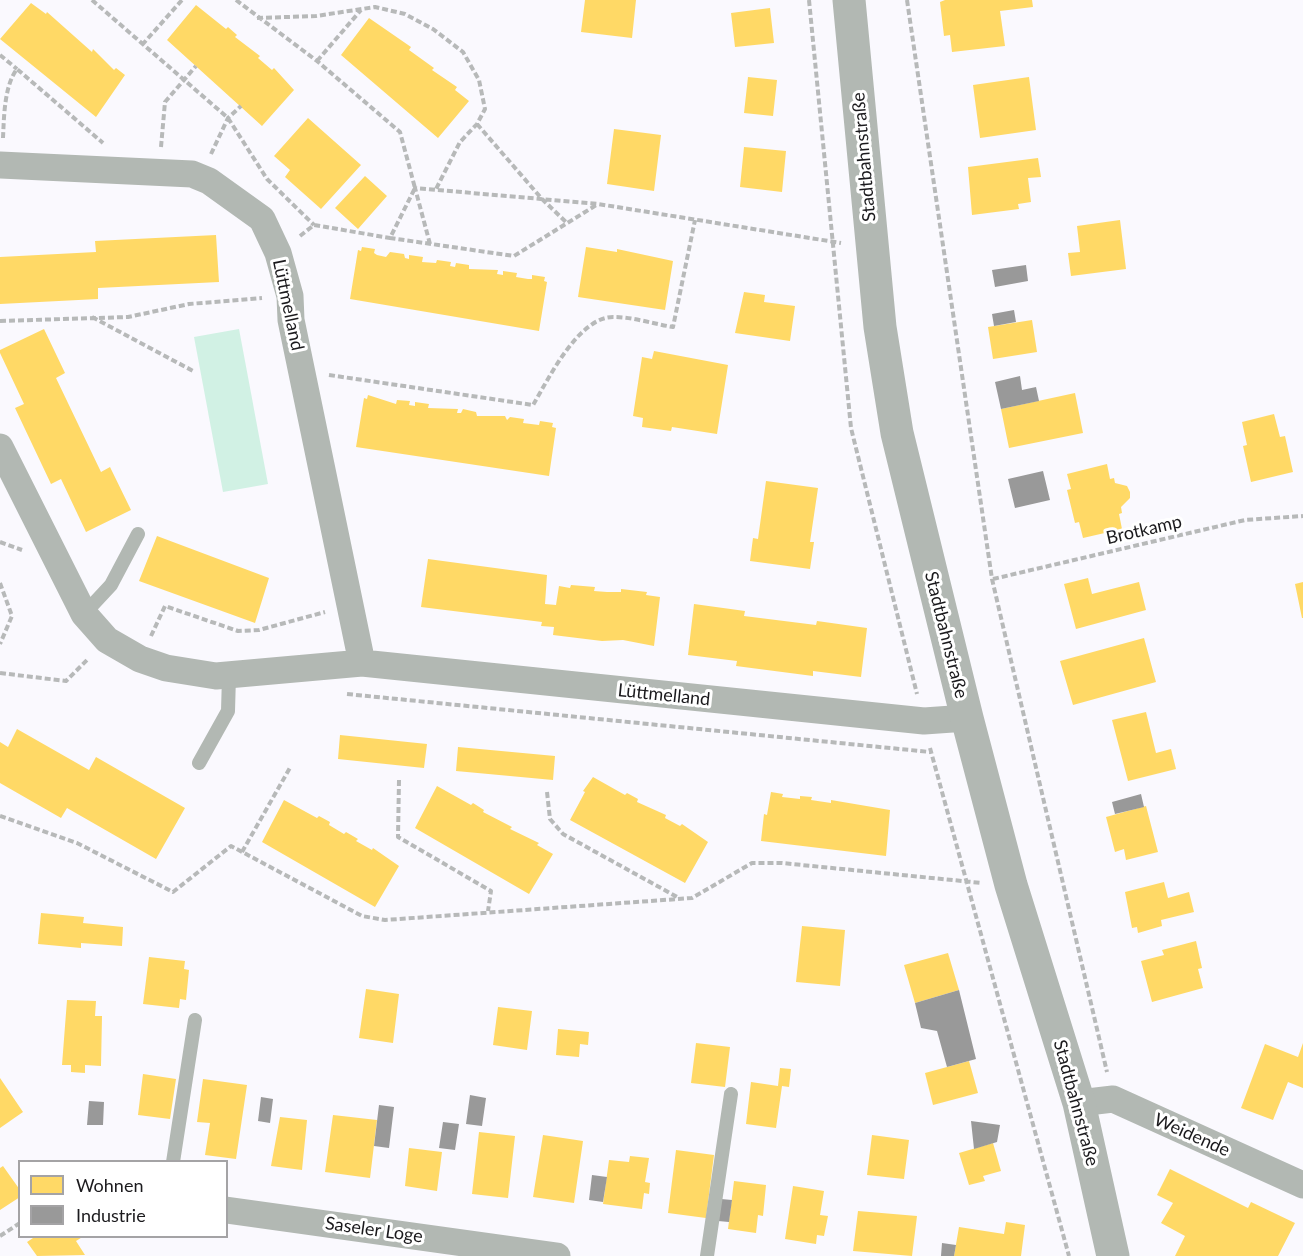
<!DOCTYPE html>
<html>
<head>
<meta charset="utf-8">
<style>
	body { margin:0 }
	#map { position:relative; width:1303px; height:1256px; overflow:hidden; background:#faf9fe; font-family:Lato,sans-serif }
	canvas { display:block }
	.legend { position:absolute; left:18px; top:1160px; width:210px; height:78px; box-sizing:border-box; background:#fff; border:2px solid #a4a3a5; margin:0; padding:8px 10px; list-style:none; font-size:18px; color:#1b1a1d }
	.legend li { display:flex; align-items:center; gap:12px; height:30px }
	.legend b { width:30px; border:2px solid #a4a3a5 }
</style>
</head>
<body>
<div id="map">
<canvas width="1303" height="1256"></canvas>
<ul class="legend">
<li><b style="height:16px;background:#ffd966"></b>Wohnen</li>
<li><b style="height:16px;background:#999"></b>Industrie</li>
</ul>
</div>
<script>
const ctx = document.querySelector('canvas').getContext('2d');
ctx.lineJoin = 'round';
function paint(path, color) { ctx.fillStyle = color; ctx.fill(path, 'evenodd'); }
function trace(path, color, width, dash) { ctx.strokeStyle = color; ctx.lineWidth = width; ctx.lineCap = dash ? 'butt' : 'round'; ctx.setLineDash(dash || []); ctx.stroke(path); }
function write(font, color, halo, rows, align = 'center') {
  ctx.font = font + ' Lato,sans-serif'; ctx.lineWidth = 6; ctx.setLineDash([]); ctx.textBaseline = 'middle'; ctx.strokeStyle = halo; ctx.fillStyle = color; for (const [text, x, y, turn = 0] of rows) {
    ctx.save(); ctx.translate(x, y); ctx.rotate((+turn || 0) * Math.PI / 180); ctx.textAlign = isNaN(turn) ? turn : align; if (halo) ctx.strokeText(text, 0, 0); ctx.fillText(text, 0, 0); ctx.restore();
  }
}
const green = new Path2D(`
	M239,329L268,484L223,492L194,337Z`);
const homes = new Path2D(`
	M585,0H636L632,38L581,32Z
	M945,0H1032L1033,7L1000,11L1005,46L952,52L950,35L944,36L940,2Z
	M31,3L46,14L47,12L92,52L93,49L114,70L116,68L125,75L96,117L0,39Z
	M196,5L226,29L228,27L237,35L235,37L260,56L258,58L272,70L274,68L294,90L262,126L167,40Z
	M770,8L774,43L735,47L731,13Z
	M369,18L411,47L409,50L434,68L432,70L457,87L455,90L469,101L438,138L341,55Z
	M748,77L777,80L773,116L744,113Z
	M1029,77L1036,130L980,138L973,85Z
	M308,118L361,165L321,209L285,177L290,170L274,156Z
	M614,129L661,135L654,191L607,184Z
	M744,147L786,151L782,192L740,187Z
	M1038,158L1041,177L1028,178L1031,202L1018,204L1019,209L972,215L968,167Z
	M365,176L387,196L358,229L335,208Z
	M1120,220L1126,269L1071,276L1068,253L1080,252L1077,226Z
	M216,235L219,282L98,288V299L0,304V257L96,252L95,241Z
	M362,247L375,249L374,253L377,255L386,257L390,252L404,254L405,258L409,259V255L423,257L422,262L436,263L437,260L451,262L450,266L455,267L456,263L469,265V269L498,270L497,274L503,275V271L517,273L516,277L528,279H532V275L545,277L544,281L547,282L539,331L350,299L358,250L361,251Z
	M586,247L617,252V249L673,261L665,310L578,297Z
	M744,292L765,295L764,302L795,306L790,341L735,333Z
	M1032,320L1037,352L993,359L988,327Z
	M44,329L65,373L56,378L101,472L110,467L131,510L86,532L61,479L51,484L15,408L24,404L0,353V350Z
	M654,351L728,365L717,434L672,427L671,431L642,427L643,418L633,416L642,357L652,359Z
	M1075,393L1083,433L1009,448L1001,409Z
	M368,395L396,404L397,400L410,401L409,405L415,406V402L429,404L428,408L458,409L457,413H461L463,409L476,412L477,416H505L507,420L510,417L524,419L523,423L539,425L540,421L553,423L552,427L556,428L549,476L356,447L364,398L367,399Z
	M1274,414L1280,437L1285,436L1293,472L1251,482L1243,446L1247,445L1242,422Z
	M1107,464L1110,479L1114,478L1115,483L1127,486L1130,492V498L1121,507L1122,513L1119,514L1122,529L1083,538L1079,522L1075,523L1067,490L1071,489L1067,474Z
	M766,481L818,488L810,542H814L810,569L750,561L753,538L758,539Z
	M157,536L269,578L255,623L139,581Z
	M428,559L547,575L545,604L556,605L559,586L570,588L571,585L595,587L594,591L607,592H621V589L647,592L646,595L660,597L654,646L623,640L602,641L553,635L554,627L541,626L542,622L421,607Z
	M1088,578L1092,594L1139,582L1146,610L1076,629L1064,584Z
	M1303,582V618H1302L1295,584Z
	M694,604L745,611L744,616L816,625L817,621L867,628L861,677L813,671V676L736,666L737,661L688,655Z
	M1144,638L1156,682L1073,705L1060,661Z
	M1146,712L1156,753L1171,749L1176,769L1128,781L1112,720Z
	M17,729L89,770L96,757L185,808L156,859L67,808L61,818L0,783V742L8,747Z
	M340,735L427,744L424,768L338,759Z
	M458,747L555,756L553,780L456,771Z
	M593,777L625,795L627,793L638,799L637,802L666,815L665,818L680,826L682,824L708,842L685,883L570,820L585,792L583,791Z
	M437,786L471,805L473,803L484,810L483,812L512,827L510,829L539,843L537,845L553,854L529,894L415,828Z
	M771,792L783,794L782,797L800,799V796L812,797L811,800L831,803V800L890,810L886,856L761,841L764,814L767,815Z
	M284,800L317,818L319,816L330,822L329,825L344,834L346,832L358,839L356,841L372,850L373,848L399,866L375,907L262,842Z
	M1146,806L1158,852L1126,860L1124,849L1115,852L1106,817Z
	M1164,882L1168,898L1189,892L1194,912L1161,920L1162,926L1138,933L1137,927L1132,928L1125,892Z
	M41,913L84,917L83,923L123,927L122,946L81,943V948L38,944Z
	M802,926L845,930L840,986L796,982Z
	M1196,941L1202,968L1198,969L1203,988L1152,1002L1141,961L1164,955L1162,950Z
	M948,953L959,990L915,1003L904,965Z
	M149,957L185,961L184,969L189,970L186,1000L180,999L179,1008L143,1004Z
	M366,989L399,994L393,1043L359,1038Z
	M67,1000L96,1001L95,1016H102L101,1066L85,1065V1073L71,1072V1065H62Z
	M498,1007L532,1011L527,1050L493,1045Z
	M558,1029L589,1032L588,1045L580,1044L579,1057L556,1055Z
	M696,1043L730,1047L725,1087L691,1083Z
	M1303,1043V1088L1288,1082L1273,1120L1241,1108L1265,1044L1298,1057Z
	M969,1061L978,1093L933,1105L925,1073Z
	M780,1068L791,1069L789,1087L782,1086L776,1128L746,1124L751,1082L778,1086Z
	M143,1074L176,1079L170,1119L138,1115Z
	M0,1078L23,1112L0,1128Z
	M203,1079L247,1085L236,1159L205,1155L210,1123L197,1122Z
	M333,1115L377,1120L370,1178L325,1172Z
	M280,1117L307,1120L302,1170L271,1166Z
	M479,1132L515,1136L508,1198L472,1194Z
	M543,1135L583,1141L574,1203L533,1197Z
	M872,1135L909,1140L904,1179L867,1175Z
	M993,1143L1001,1171L983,1176L985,1181L969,1185L959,1153Z
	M409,1148L442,1152L437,1191L405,1186Z
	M676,1150L714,1155L706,1218L668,1213Z
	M630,1156L649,1158L645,1182L650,1183L649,1194L644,1193L642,1209L603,1204L609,1160L629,1162Z
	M3,1166L20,1190V1197L0,1210V1168Z
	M1170,1169L1248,1208L1251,1202L1295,1223L1278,1256H1175L1185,1236L1161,1223L1173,1203L1157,1195Z
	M734,1181L766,1185L763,1216L758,1215L756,1233L728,1229Z
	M793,1186L824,1191L820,1215L828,1216L824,1236L817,1235L816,1244L785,1239Z
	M858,1211L917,1216L912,1256L853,1251Z
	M1006,1222L1025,1225L1021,1256H954L959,1227L1004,1234Z
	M36,1236H84L76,1241L85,1255L37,1256L27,1242Z`);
const industry = new Path2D(`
	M1026,265L1028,281L995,287L992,270Z
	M1014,310L1016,322L994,326L992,314Z
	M1020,376L1022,390L1036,387L1039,401L1001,409L995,382Z
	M1043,471L1050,500L1015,508L1008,479Z
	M1141,794L1144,807L1115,814L1112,802Z
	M959,990L976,1059L947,1067L937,1031L921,1028L915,1003Z
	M470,1095L486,1098L482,1126L466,1124Z
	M261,1097L273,1099L270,1123L258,1121Z
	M89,1101L104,1102L103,1125H87Z
	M379,1105L394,1107L389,1148L374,1146Z
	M971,1121L1000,1125L997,1142L974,1149Z
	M443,1122L459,1124L455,1150L439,1148Z
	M592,1175L607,1177L603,1202L589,1200Z
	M721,1199L732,1200L729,1222L718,1221Z
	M942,1243L956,1245L954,1256H941Z`);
const path = new Path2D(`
	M92,0L228,118L267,179L314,225
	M236,0L317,61L400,132L415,188L390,238L514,256L598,204
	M809,0L851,428L917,694
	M907,0L992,579L1107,1072
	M257,18L316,16L375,7L405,14L433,29L463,52L479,80L485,109L477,124L460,142L436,189
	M142,45L182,0
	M0,55L17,69
	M317,61L361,10
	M477,124L542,199L567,223
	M3,138C4,118 4,86 17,69L103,143
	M161,147L165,102L196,66
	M211,154L228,118L241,106
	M300,236L314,225L390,238
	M430,244L415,188L598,204L841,243
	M92,317L195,372
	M0,321L128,317L189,304L262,298
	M329,375L533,405C549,378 579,316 614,317C633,317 654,324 673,327L695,220
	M0,542L22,550
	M993,579L1245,520L1303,516
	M0,583L12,616L0,644
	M151,636L165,606L238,631L259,630L325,612
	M0,673L66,681L88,659
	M347,694L930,752
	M930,748L1069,1256
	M399,780L398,837L491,891L488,911
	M547,792L550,819L563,834L679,898
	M0,816L77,843L173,892L231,846L362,916L385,920L692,898L752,863H782L982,883
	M242,852L291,766
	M0,1236L20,1223`);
const service = new Path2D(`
	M84,614L111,585L138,534
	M199,763L228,711L229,676
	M173,1162L195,1020
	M707,1256L731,1094`);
const minor = new Path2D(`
	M0,165L192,174L209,181L262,219L278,253L290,296L291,320L362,663L216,676L166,668L140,659L107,640L84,614L0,447
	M362,663L924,721L967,718
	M1079,1103L1113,1099L1303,1185
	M226,1210L557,1256`);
const tertiary = new Path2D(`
	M849,0L880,327L897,433L967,718L1011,885L1079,1103L1113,1256`);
const streetNames = [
	["Stadtbahnstraße",864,157,-95],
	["Lüttmelland",288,305,78],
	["Brotkamp",1144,530,-13],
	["Stadtbahnstraße",946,635,76],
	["Lüttmelland",664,695,6],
	["Stadtbahnstraße",1076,1103,75],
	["Weidende",1192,1135,24],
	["Saseler Loge",374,1230,8]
];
paint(green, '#d1f1e4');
paint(homes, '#ffd966');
paint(industry, '#999');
trace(path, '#b7b9b9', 4, [6, 3]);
trace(service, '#b2b8b3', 14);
trace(minor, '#b2b8b3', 27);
trace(tertiary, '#b2b8b3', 33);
write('18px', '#1b1a1d', '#fff', streetNames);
</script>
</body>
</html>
